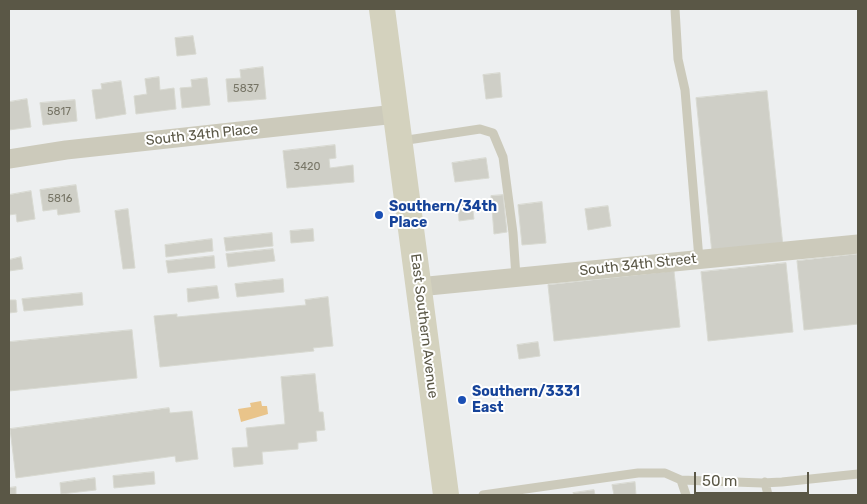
<!DOCTYPE html>
<html>
<head>
<meta charset="utf-8">
<style>
	body { margin:0 }
	#map { position:relative; width:867px; height:504px; overflow:hidden; background:#edeff0; font-family:Rubik,sans-serif }
	canvas { display:block }
	.frame { position:absolute; inset:0; border:10px solid #5a5746; pointer-events:none }
	.scale { position:absolute; left:694px; top:472px; width:115px; height:22px; box-sizing:border-box; border:2px solid #5a5746; border-top:0; padding-left:6px; font-size:15px; line-height:18px; white-space:nowrap; color:#5a5746; -webkit-text-stroke:4px #fff; paint-order:stroke }
</style>
</head>
<body>
<div id="map">
<canvas width="867" height="504"></canvas>
<div class="frame"></div>
<div class="scale">50 m</div>
</div>
<script>
const ctx = document.querySelector('canvas').getContext('2d');
ctx.lineJoin = 'round';
function paint(path, color) { ctx.fillStyle = color; ctx.fill(path, 'evenodd'); }
function trace(path, color, width, dash) { ctx.strokeStyle = color; ctx.lineWidth = width; ctx.lineCap = dash ? 'butt' : 'round'; ctx.setLineDash(dash || []); ctx.stroke(path); }
function write(font, color, halo, rows, align = 'center') {
  ctx.font = font + ' Rubik,sans-serif'; ctx.lineWidth = 4; ctx.setLineDash([]); ctx.textBaseline = 'middle'; ctx.strokeStyle = halo; ctx.fillStyle = color; for (const [text, x, y, turn = 0] of rows) {
    ctx.save(); ctx.translate(x, y); ctx.rotate((+turn || 0) * Math.PI / 180); ctx.textAlign = isNaN(turn) ? turn : align; if (halo) ctx.strokeText(text, 0, 0); ctx.fillText(text, 0, 0); ctx.restore();
  }
}
const water = new Path2D(`
	M261,401L262,406H267L268,414L241,422L238,409L251,407L250,403Z`);
const building = new Path2D(`
	M193,36L196,54L177,56L175,38Z
	M263,67L266,99L228,102L226,79L241,78L240,70Z
	M500,73L502,97L486,99L483,75Z
	M159,77L160,90L174,88L176,109L136,114L134,96L147,94L145,79Z
	M207,78L210,105L182,108L180,88L192,87L191,80Z
	M121,81L126,114L96,119L92,90L102,89L101,84Z
	M767,91L783,246L712,253L696,98Z
	M27,99L31,127L9,130V102Z
	M75,100L77,121L43,125L40,103Z
	M335,145L336,158L329,159L330,168L353,165L354,182L287,188L283,151Z
	M486,158L489,178L455,182L452,163Z
	M76,185L80,212L58,215L57,209L43,211L40,190Z
	M31,191L35,219L17,222L16,214L9,215V195Z
	M503,195L507,232L494,234L491,196Z
	M542,202L546,243L522,245L518,205Z
	M472,203L474,219L459,221L458,204Z
	M608,206L611,226L588,230L585,209Z
	M128,209L135,268L123,269L115,211Z
	M313,229L314,241L291,243L290,231Z
	M272,233L273,246L226,251L224,238Z
	M212,239L213,251L166,257L165,245Z
	M273,249L275,261L228,267L226,254Z
	M858,254V324L804,330L797,261Z
	M214,256L215,268L168,273L166,261Z
	M21,257L23,269L9,271V260Z
	M786,263L793,332L708,341L701,272Z
	M674,271L680,327L554,341L548,285Z
	M283,279L284,292L237,297L235,284Z
	M217,286L219,298L188,302L187,289Z
	M82,293L83,305L24,311L22,299Z
	M328,297L333,346L313,348L314,351L160,367L154,316L177,314V317L306,305L305,300Z
	M9,300H16L17,312L9,313Z
	M132,330L137,378L9,391V342Z
	M538,342L540,356L519,359L517,345Z
	M315,374L319,412H323L325,430L316,431L317,441L298,443V449L262,452L263,464L234,467L232,448L248,447L246,428L285,424L281,377Z
	M169,408L170,413L192,411L198,459L176,462L175,456L16,478L10,429Z
	M154,472L155,484L114,488L113,476Z
	M95,478L96,490L61,494L60,483Z
	M635,482L636,495H614L612,485Z
	M16,487V495H9V488Z
	M594,490L595,495H574L573,493Z`);
const lane = new Path2D(`
	M675,9L678,59L685,90L699,259
	M401,141L480,129L493,133L503,157L513,233L516,277
	M681,480L686,495
	M765,482L768,495
	M483,495L638,473H665L681,480L762,483L782,482L858,474`);
const street = new Path2D(`
	M9,159L66,150L396,114
	M418,287L858,244`);
const secondary = new Path2D(`
	M382,9L446,495`);
const markers = [
	[379,215,5,"#1a4fb4"],
	[462,400,5,"#1a4fb4"]
];
const numberNames = [
	["5837",246,89],
	["5817",59,112],
	["3420",307,167],
	["5816",60,199]
];
const streetNames = [
	["South 34th Place",202,135,-6],
	["South 34th Street",638,265,-6],
	["East Southern Avenue",424,326,83]
];
const transitNames = [
	["Southern/34th",389,207],
	["Place",389,223],
	["Southern/3331",472,392],
	["East",472,408]
];
paint(water, '#e9c48a');
paint(building, '#cfcfc7');
trace(building, '#d8d9d1', 1);
trace(lane, '#cccabb', 9);
trace(street, '#cccabb', 19);
trace(secondary, '#d4d2be', 26);
for (const [x, y, r, color] of markers) { const dot = new Path2D(); dot.arc(x, y, r, 0, 2 * Math.PI); ctx.fillStyle = color; ctx.fill(dot); trace(dot, '#fff', 2); }
write('11px', '#777566', null, numberNames);
write('14px', '#5a5746', '#fff', streetNames);
write('bold 14px', '#164399', '#fff', transitNames, 'left');
</script>
</body>
</html>
